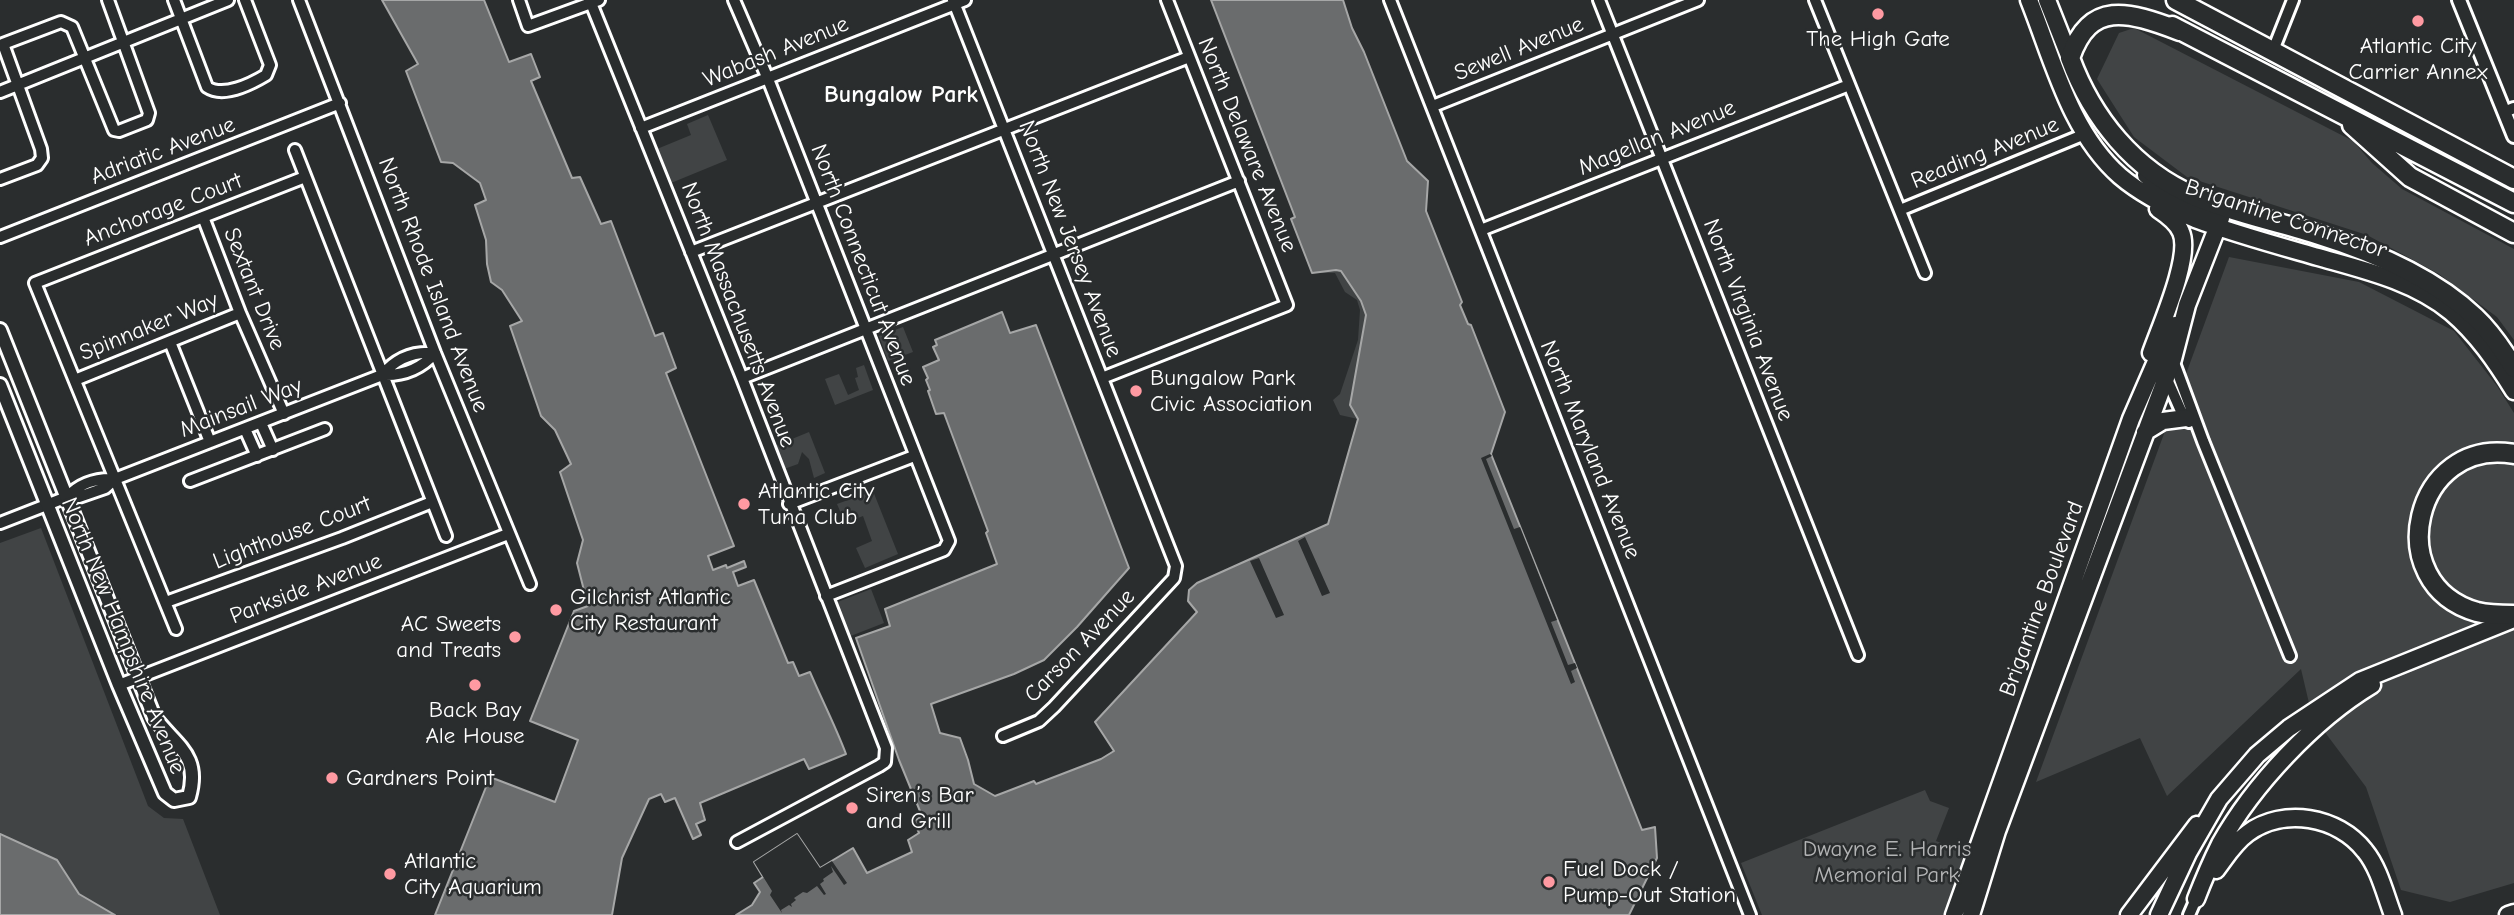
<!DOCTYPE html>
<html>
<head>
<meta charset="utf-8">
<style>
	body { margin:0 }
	canvas { display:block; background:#2a2d2e }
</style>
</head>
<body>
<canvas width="2514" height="915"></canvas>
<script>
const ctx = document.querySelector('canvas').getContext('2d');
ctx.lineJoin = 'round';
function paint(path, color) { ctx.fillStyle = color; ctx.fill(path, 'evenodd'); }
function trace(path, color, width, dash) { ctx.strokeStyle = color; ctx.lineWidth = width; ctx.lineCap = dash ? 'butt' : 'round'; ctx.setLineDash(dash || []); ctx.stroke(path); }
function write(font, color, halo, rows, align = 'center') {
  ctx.font = font + ' "Comic Neue",sans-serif'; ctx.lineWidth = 5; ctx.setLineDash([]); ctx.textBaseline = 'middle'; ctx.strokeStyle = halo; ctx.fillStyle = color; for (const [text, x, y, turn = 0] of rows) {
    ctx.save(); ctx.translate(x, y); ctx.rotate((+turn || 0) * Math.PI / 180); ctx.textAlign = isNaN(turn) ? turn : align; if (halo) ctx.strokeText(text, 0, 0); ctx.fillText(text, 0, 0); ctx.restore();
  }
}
const green = new Path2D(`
	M2134,28L2353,141L2372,163L2402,189L2514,249V340L2497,317L2439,274L2367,235L2187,177L2134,137L2097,79L2119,33Z
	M708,115L727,160L671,183L657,149L691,135L687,124Z
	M1315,252L1376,291L1358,419L1340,415L1333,400L1340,394L1358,340L1360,310L1357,300L1345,292L1335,273H1312L1304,254Z
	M2229,257L2359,282L2454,331L2497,386L2514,413V883L2450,902L2401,890L2366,787L2324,731L2309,703L2301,669L2167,796L2140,738L2036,782Z
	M903,327L913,352L888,361L879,336Z
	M864,365L873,390L835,405L825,379L839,374L848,395L859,390L855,378L858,377L856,368Z
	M809,432L825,473L814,478L809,459L802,452L798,464L784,469L775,446Z
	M873,491L898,554L865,568L856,548L872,541L863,516L845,523L837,504Z
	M41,528L148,806L164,818L183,819L220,915H115L79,894L57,860L0,834V543Z
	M871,589L884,623L848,637L835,603Z
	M1925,790L1930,801L1949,808L1936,841L1968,853L1946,915H1762L1741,863Z`);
const water = new Path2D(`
	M382,0H484L509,62L531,54L540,77L531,81L572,178L580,177L601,224L611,221L655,336L663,333L676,368L666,373L734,546L708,556L713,570L726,565L727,568L744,561L746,567L733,572L738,586L754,580L788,663L793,662L799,676L810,672C822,700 835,725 846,754L809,769L804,759L700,803L705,820L696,824L701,835L693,839L675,798L665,802L661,794L649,799L622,858L612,915H435L490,777L555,802L578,740L530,721L574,611L588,606L577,563L583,540L560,472L571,464L555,430L541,416L510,326L522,321L502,290L491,282L487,264L486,240L475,205L486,200L480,183L453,163L441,162L406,71L418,64Z
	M1211,0H1343L1352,28L1364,52L1407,161L1428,181L1426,211L1462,302L1460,305L1468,324L1471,325L1505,412L1491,454L1642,830L1655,827L1657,858L1629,915H736L752,905L760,892L754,883L763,877L754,862L797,834L820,868L853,848L867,873L912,852L908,840L919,833L914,821L922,816L899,760L856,638L890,626L885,609L997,564L986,533L988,531L944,413L936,414L928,391L930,390L926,380L928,378L923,367L939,360L933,347L937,345L935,340L1002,312L1010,333L1036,325L1129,568L1077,627L1044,660L1014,674L931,704L940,733L960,738L968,760L974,784L995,796L1034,781L1036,784L1101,759L1114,751L1095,722L1197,612L1188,601L1189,590L1197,583L1328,524L1358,419L1350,405L1366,315L1361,301L1341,271L1336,270L1312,273L1291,219L1295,217Z
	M0,834L57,860L79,894L115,915H0Z`);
const pier = new Path2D(`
	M1490,454L1492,456L1486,459L1514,529L1520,527L1557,620L1551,622L1568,665L1575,663L1577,668L1571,671L1575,682L1571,684L1481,458Z
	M1305,537L1330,593L1322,596L1298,541Z
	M1259,558L1284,615L1276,618L1250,561Z
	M797,834L820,868L832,861L847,883L844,885L831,866L833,872L823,879L824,881L820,884L826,894L824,895L817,886L807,893L803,892L794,898L796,900L791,904L792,907L789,905L781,910L782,913L770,895L772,891L754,862Z`);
const minor = new Path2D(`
	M174,0L207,87C223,98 251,84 266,75L270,65L245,0
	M299,0L435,353L530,584
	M519,0L528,26L599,0
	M734,0L768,79L949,541L944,550L826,596
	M953,0L1176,566L1174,578L1054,707L1039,721L1003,736
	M1390,0L1750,915
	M1599,0L1858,655
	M1815,0L1925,273
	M591,3L742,378L886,748L885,762L879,766L737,842
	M2272,53L2293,0
	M0,92L228,0
	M1433,106L1698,0
	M2504,112L2514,108
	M641,128L965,0
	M295,150L446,536
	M0,179L37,165L42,158L41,149L3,44L61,22L72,27L114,130L119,131L147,120L149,113L108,0
	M1900,210L2085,134
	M203,217L240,313L284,414
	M1481,230L1849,85
	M0,237L340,103
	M691,252L1189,57
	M170,342L210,442
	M2173,360L2203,441L2290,656
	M382,375C396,358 414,351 435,353
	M2166,377L2181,411L2189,422
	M742,378L1239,181
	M1102,378L1287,305L1167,0
	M75,380L240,313
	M261,423L273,450
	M245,429L257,456
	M190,481L325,429
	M67,497C80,483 95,478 115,479
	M789,504L914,456
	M0,523L67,497H79L105,488L115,479L382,375C404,376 421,369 435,353
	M166,602L342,538L432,502
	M176,629L35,283L305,177
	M119,685L508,534
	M2189,915L2196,899`);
const tertiary = new Path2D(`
	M2459,0L2514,136
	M0,330L154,717C176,746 201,755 189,797L174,800L165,793L119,685L0,385`);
const primary = new Path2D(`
	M2029,0C2053,60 2070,132 2120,176C2141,194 2169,208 2195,219C2235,234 2276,245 2318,257C2364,270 2413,281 2451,312C2477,334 2496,362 2514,391
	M2047,0L2070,58
	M2151,353C2160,327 2192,256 2181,232C2177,222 2167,215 2158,209
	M2145,432L2163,421L2186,418
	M2216,870C2226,857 2234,843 2248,833C2283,807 2338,816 2365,851C2379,868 2385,894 2393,915
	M2196,899C2203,881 2211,862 2220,844C2253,785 2314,720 2372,685
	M1954,915L2131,419L2161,350L2175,325
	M1971,915L1997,831L2173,359L2187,305L2221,218C2192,209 2168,195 2146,175
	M2129,915L2197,825
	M2159,915L2188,853L2219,799L2257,755L2289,728L2360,681L2514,619
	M2508,915L2514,913`);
const trunk = new Path2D(`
	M2176,0L2514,179
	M2172,26L2514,203
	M2180,31C2127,11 2090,0 2070,58C2092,118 2134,170 2194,196C2233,213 2276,221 2316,234C2371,251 2433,277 2475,317C2491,332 2503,350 2514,368
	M2352,125L2410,177L2514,233
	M2514,454C2414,436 2379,584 2477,612C2489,615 2502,615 2514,615`);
const markers = [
	[1878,14,7,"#ff9aa2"],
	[2418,21,7,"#ff9aa2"],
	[1136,391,7,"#ff9aa2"],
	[744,504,7,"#ff9aa2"],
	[556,610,7,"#ff9aa2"],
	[515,637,7,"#ff9aa2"],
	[475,685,7,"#ff9aa2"],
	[332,778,7,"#ff9aa2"],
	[852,808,7,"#ff9aa2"],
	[390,874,7,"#ff9aa2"],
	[1549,882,7,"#ff9aa2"]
];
const poiNames = [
	["The High Gate",1878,39,"center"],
	["Atlantic City",2418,46,"center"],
	["Carrier Annex",2418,72,"center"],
	["Bungalow Park",1150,378],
	["Civic Association",1150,404],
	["Atlantic City",758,491],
	["Tuna Club",758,517],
	["Gilchrist Atlantic",570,597],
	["City Restaurant",570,623],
	["AC Sweets",501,624,"right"],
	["and Treats",501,650,"right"],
	["Back Bay",475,710,"center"],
	["Ale House",475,736,"center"],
	["Gardners Point",346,778],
	["Siren’s Bar",866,795],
	["and Grill",866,821],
	["Atlantic",404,861],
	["City Aquarium",404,887],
	["Fuel Dock /",1563,869],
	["Pump-Out Station",1563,895]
];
const streetNames = [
	["Sewell Avenue",1519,49,-22],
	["Wabash Avenue",776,52,-22],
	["Magellan Avenue",1657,138,-22],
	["North Delaware Avenue",1247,145,68],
	["Adriatic Avenue",163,151,-21],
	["Reading Avenue",1985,153,-22],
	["Anchorage Court",163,210,-21],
	["Brigantine Connector",2286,219,18],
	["North New Jersey Avenue",1070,239,69],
	["North Connecticut Avenue",863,265,69],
	["North Rhode Island Avenue",433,285,69],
	["Sextant Drive",254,289,68],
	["North Massachusetts Avenue",738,315,69],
	["North Virginia Avenue",1748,320,69],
	["Spinnaker Way",149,327,-22],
	["Mainsail Way",241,408,-21],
	["North Maryland Avenue",1590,450,68],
	["Lighthouse Court",292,533,-21],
	["Parkside Avenue",306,589,-21],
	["Brigantine Boulevard",2042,599,-70],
	["North New Hampshire Avenue",123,636,68],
	["Carson Avenue",1080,646,-46]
];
const parkNames = [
	["Dwayne E. Harris",1887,849],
	["Memorial Park",1887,875]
];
const neighbourhoodNames = [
	["Bungalow Park",901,95]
];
paint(green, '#414445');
paint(water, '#6a6c6d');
trace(water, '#a6a7a7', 2);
paint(pier, '#2a2d2e');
trace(minor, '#fff', 16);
trace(tertiary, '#fff', 18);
trace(primary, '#fff', 21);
trace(trunk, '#fff', 23);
trace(minor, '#2a2d2e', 10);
trace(tertiary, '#2a2d2e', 12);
trace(primary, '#2a2d2e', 16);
trace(trunk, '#2a2d2e', 18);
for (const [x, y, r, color] of markers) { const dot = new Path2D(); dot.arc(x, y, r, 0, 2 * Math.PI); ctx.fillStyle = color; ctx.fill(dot); trace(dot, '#2a2d2e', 2.5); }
write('23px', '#fff', '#2a2d2e', poiNames, 'left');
write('23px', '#fff', '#2a2d2e', streetNames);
write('23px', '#b3b4b5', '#2a2d2e', parkNames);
write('bold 24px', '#fff', '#2a2d2e', neighbourhoodNames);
</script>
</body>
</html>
